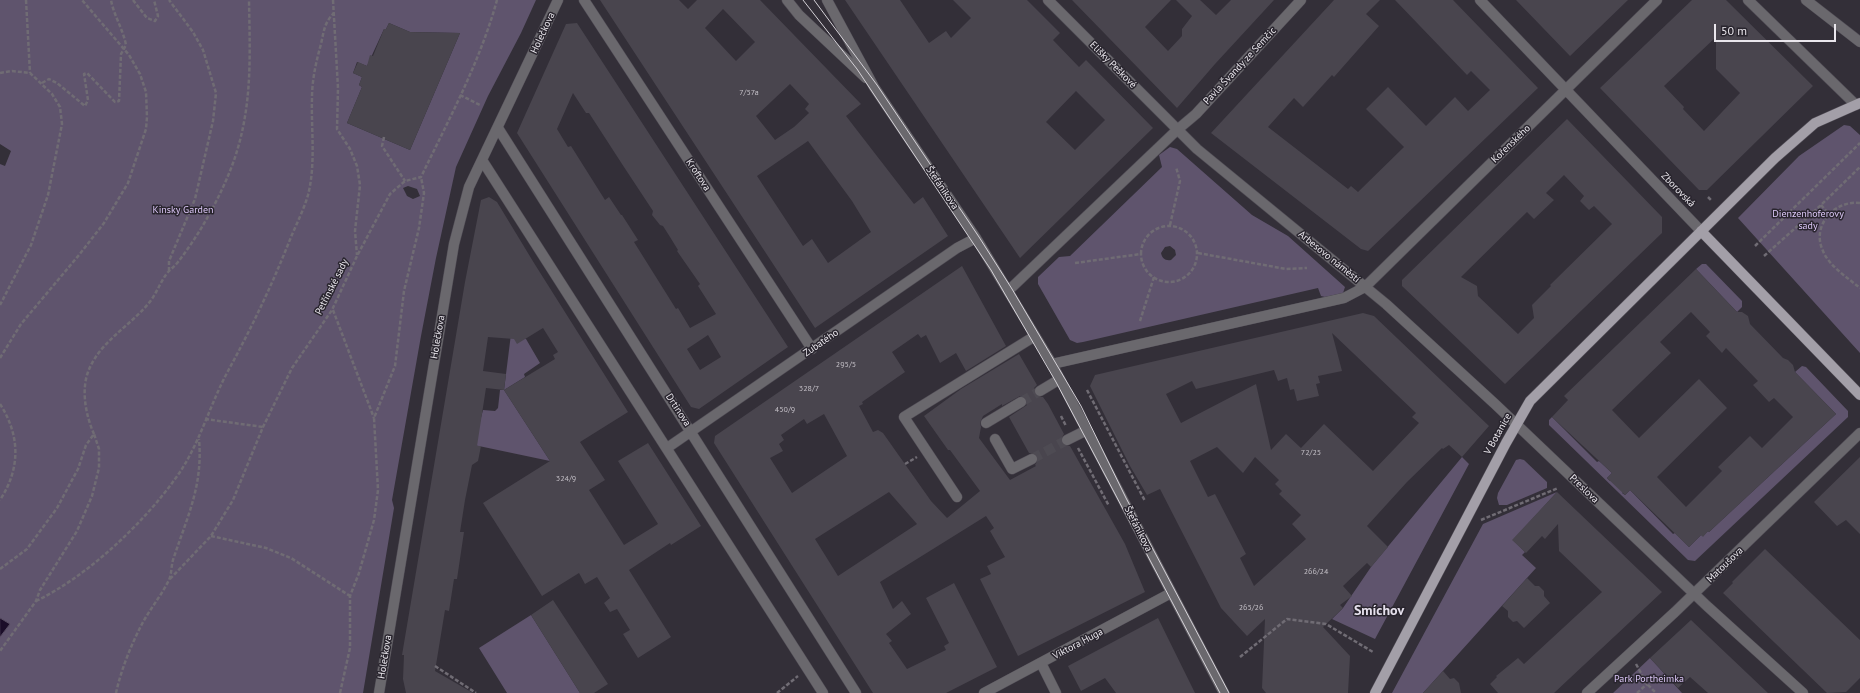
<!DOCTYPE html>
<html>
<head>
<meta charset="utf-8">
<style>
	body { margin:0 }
	#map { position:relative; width:1860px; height:693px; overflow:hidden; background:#332f38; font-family:"PT Sans",sans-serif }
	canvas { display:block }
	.scale { position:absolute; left:1714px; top:24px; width:122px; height:18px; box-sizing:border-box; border:2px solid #eae7ed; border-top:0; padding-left:5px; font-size:12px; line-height:14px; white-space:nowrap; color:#eae7ed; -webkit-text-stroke:3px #29252e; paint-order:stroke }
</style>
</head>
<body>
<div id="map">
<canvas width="1860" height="693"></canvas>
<div class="scale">50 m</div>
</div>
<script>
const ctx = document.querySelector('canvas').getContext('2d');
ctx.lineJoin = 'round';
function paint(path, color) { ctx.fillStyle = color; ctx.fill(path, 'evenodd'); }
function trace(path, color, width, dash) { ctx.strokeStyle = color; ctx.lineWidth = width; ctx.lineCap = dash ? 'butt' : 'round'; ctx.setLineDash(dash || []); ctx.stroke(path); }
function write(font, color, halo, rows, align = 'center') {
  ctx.font = font + ' "PT Sans",sans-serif'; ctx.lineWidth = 3; ctx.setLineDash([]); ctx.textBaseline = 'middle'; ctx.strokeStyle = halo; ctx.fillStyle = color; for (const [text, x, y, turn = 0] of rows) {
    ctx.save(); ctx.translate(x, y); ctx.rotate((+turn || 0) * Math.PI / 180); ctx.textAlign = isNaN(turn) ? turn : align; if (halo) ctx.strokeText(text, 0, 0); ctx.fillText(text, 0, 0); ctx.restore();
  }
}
const green = new Path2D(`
	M0,0H536L521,33L488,96L456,167L436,258L421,336L392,500L394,508L363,693H0V637L10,624L0,618V164L5,166L11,151L0,144ZM389,23L410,32L460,33L410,150L347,123L362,87L359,85L362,77L353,73L357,62L367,66L384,29H386ZM408,186L417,189L420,196L413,199L407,196L403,188Z
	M1844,125L1850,126L1860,135V353L1738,218L1799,156Z
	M1170,147L1177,149L1252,215L1288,236L1345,287L1343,293L1325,297L1321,296L1318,288L1083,342L1077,343L1070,340L1038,284V277L1059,257L1070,256L1162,167L1159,155ZM1170,246L1175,250L1176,255L1171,260C1165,261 1162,258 1161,253L1165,247Z
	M1702,264H1706L1742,301V307L1737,312L1696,269Z
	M511,334L526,339L540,363L524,374L525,377L504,390L550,461L474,445L483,410L495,411L498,408L500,390H504Z
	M1802,366L1806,367L1848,411V417L1695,561L1688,560L1549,425V420L1552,417L1597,462L1599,461L1612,473L1607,478L1610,481L1612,479L1624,491L1622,493L1625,495L1630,490L1673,534L1675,533L1689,547L1701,535L1703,536L1708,531L1709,532L1836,414L1795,372Z
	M1462,457L1469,464L1375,639L1332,619L1343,608L1371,567Z
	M1520,459L1524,460L1547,482V488L1507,505H1499L1497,498L1498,493L1516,460Z
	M1557,492L1513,540L1525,552L1522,555L1536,568L1423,693H1392L1483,524Z
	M531,615L580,693H507L479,648Z
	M1650,658L1682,693H1613Z`);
const water = new Path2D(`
	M0,618L10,624L0,637Z`);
const building = new Path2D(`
	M600,0H679L688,9L697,0H760L861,104L846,116L914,204L923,197L948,236L815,328ZM723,9L755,42L736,61L705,28ZM790,84L809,104L805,109L809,113L794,127L775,140L756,116ZM808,141L852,201L871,232L828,263L812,239L803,246L757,176Z
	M845,0H900L929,43L946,31L951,38L971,18L953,0H1027L1060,33L1053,40L1079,67L1086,60L1153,128L1020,258ZM1076,91L1105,120L1075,150L1046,122Z
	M1072,0H1171L1145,27L1168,51L1182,36V29L1192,16L1176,0H1200L1216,15L1231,0H1274L1215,64L1177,108Z
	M1334,0H1380L1366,14L1379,26L1334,77L1332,75L1303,107L1294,98L1268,127L1348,189L1351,186L1358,192L1404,147L1366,109L1388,87L1426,126L1455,97L1468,111L1490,90L1471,71L1467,75L1395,0H1453L1538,88L1368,251L1361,249L1211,133Z
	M1516,0H1628L1570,56Z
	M1692,0H1726L1813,86L1707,190H1699L1600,88ZM1716,37V69L1740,93L1704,131L1683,109L1684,107L1664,86Z
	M389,23L410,32L460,33L410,150L347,123L362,87L359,85L362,77L353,73L358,62L367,66L370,55L373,56L384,29H386Z
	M577,23L788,347L699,409L691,407L517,133L566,24ZM573,93L586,113H589L622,164L653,211L652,215L660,225L663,226L670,237L678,250L677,251L700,284L698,286L716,314L690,328L678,308L676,309L634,242L638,240L622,215H621L609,197L605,200L571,146L568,147L557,129ZM708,335L721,357L700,370L687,349Z
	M1567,119L1662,217V233L1505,384L1402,286V280ZM1564,175L1584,196L1580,201L1589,210L1594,206L1612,224L1550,285L1551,286L1532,305L1534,318L1518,334L1478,296L1477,286L1461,277L1527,212L1534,219L1554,200L1546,193Z
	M489,197L497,202L534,263L628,412L580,442L605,480L589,490L624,545L658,524L618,461L648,443L701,526L671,545L670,543L629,570L671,637L638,658L623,634L630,630L617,609L610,612L604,603L610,598L597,577L585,584L579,573L542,596L483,503L550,461L504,390L555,359L553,355L558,352L543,328L517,344L514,339L488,337L483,371L506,374L504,390L486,388L477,446H481L478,461L472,465L465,500L460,532H464L457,579H454L449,611L445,610L435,671L473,693H406L403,679L404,655H402L465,282L481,200Z
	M962,266L1006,346L966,371L956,353L940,363L926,335L921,338L918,334L892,352L905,372L862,402L863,404L859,406L873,432L878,430L883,433L931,501L947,518L980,491L950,450H948L924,416L961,389L1019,354L1037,385L1034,388V394L1037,397H1043L1048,404L1064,434L1061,439V443L1066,446H1070L1125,544L1145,592L1018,656L980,579L991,574L987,566L1005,557L990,531L994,528L986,516L880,582L893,609L902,601L911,614L886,634L892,641L889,643L907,669L946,650L944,646L949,643L926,598L954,583L997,667L946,693H873L714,443L715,436ZM1020,396L1026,398L1027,405L1009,417L1029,453L1036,454L1038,460L1035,465L1036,466L1010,480L979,438L981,427L980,423L983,416L1002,404V406ZM824,414L847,456L792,493L770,458L783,451L779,444L784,440L781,435L804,419L807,424ZM889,492L917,524L838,576L815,539Z
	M1696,269L1737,312H1742L1748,316L1750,324L1783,358L1788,360L1793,365L1795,372L1836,414L1709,532L1708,531L1703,537L1701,535L1689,547L1630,490L1625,495L1607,478L1612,473L1552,417L1568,400L1564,396ZM1691,312L1710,332L1706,336L1722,353L1726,348L1758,381L1753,385L1769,402L1774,398L1793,417L1762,448L1750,436L1718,467L1722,471L1686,507L1657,477L1727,408L1699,379L1639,438L1612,410L1671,353L1660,342Z
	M1363,313L1374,316L1489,426L1462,457L1449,445L1443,449L1442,448L1407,482L1367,526L1388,547L1371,567L1367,563L1343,586L1352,596L1340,605L1343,608L1323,627L1350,656L1348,693H1266L1262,688L1265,619L1247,636L1221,608L1160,489L1147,495L1130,466L1090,386L1095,375ZM1332,333L1416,413L1412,417L1419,423L1373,471L1324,424L1301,448L1286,434L1271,450L1256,384L1181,423L1166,394L1192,381L1196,389L1274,370L1278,381L1287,378L1290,390L1294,389L1297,401L1319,396L1316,384L1320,383L1318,376L1342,371ZM1217,447L1243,473L1255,457L1279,480L1275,484L1282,491L1279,494L1301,515L1292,524L1306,539L1254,586L1240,558L1246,554L1215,494L1208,497L1190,461Z
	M1860,457V534L1846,520L1837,526L1814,502Z
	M1557,492L1662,592L1554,693H1498L1490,684L1497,677L1496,676L1518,658L1524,664L1602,592L1559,551L1558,524L1545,539L1542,536L1526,553L1512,540Z
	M1765,549L1860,640V678L1846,692L1827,693L1723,593L1733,583L1732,582Z
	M1527,578L1535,586H1539L1544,591V596L1550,603L1524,628L1517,621L1513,622L1508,617V611L1502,606Z
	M553,600L608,684L594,693H580L531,615Z
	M1158,618L1195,693H1116L1105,678L1081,691L1068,666Z
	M1691,620L1729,656L1768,693H1708L1690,677L1678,688L1650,658Z
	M1443,671L1450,679L1454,678L1459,683L1461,693H1423Z`);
const minorTunnel = new Path2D(`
	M1021,402L1040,391
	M1032,459L1067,440`);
const path = new Path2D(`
	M26,0L30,73
	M133,0L147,18L155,21L158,16L154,0
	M333,0L338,88L337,129L350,149L357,166L360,185L355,231L357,255
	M0,73L12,71L30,73L52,94L60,107L62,124L48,195L31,245L0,305
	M42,83L49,79L57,83L85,106L88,100L84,74L87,73L115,102L119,101L121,54L126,45C123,29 114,16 111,0
	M460,95L480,105
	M384,137L382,146L405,181
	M1708,197L1712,201
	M1860,203C1834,200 1811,226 1823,251C1829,266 1848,278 1860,288
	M1821,205L1829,214
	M1170,225L1180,181L1176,167
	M1141 254a28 28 0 1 1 56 0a28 28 0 1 1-56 0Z
	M1755,246L1860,143
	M1198,253L1286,269L1307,268
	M1764,256L1821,205L1860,167
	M1075,263L1141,254
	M169,271V261L195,199L213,121L216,93L203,50L193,32L169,0
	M333,310L374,418
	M1140,321L1154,277
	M0,358L21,324L79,255L104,223L128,183L146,129L147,117L146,92L140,74L129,55L82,0
	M1087,390L1145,501
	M0,404C20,435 21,468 0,500
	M1061,416L1066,426
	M205,419L263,427
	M94,434C86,416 81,391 88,372C99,342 129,327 148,304C157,294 160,281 169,271C172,268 175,266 178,262C199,235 217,203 230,171C253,113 250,60 249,0
	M1078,448L1109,506
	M905,464L917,457
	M1481,520L1558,488
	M211,536L266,548L291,558L350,596
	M0,569L27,549L57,508L78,469L86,445L94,434L99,449V468L92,496L77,531L40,590L36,601L0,651
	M170,579L211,536L233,500L263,427L292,368L332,310L357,256L390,194L405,181L421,177C449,119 480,62 497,0
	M36,601C86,577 142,525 175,479C199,447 209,406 228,371C252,327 273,283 291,237C297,223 304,209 308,195C316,164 311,130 312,98C312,80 316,62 321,44C324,31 324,23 334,13
	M1240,657L1287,619L1326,624L1373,652
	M1636,664L1647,684L1656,693
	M435,666L476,693
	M116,693C121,670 131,645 142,624C150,609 161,596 169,580C172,573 171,564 174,557C188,515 203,485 199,439
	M340,693L350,648V596L359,573L374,520L378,490L374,418L395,366L404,291L419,228L424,193L421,177
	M777,693L798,676
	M1637,693L1647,684`);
const minor = new Path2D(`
	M584,0L812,349
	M787,0L799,15L866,78
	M827,0L874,87L976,238L1052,364L1224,693
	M1048,0L1197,149L1386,304L1495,404L1707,606L1803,693
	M1480,0L1701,231
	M1748,0L1856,105
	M1806,0L1860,42
	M498,128L856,693
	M482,160L823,693
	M1008,291L1177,130L1196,114L1301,0
	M1052,364L1344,298L1365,287L1657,0
	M1040,391L1060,379
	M986,423L1021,402
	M995,439L1012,469L1032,459
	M1067,440L1087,430
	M667,448L957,248L976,238
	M957,497L904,417L1035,336
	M1041,663L1056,693
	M379,693L454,244L469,187L558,0
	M984,693L1171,593
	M1587,693L1675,612L1860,433`);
const major = new Path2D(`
	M1701,231L1860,395
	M1375,693L1506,443L1530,401L1775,158L1815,123L1860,103`);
const tram = new Path2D(`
	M803,0L857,69L991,270L1056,382L1220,693
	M814,0L877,85L979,237L1012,289L1081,406L1126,498L1229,693`);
const numberNames = [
	["7/57a",749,93],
	["295/5",846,365],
	["328/7",809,389],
	["450/9",785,410],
	["72/25",1311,453],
	["324/9",566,479],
	["266/24",1316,572],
	["265/26",1251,608]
];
const streetNames = [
	["Holečkova",543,33,-65],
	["Elišky Peškové",1113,65,45],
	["Pavla Švandy ze Semčic",1240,66,-47],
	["Kořenského",1511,144,-44],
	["Kroftova",698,175,57],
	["Štefánikova",942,188,56],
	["Zborovská",1678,190,46],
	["Arbesovo náměstí",1329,257,39],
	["Petřínské sady",332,287,-63],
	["Holečkova",438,337,-80],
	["Zubatého",821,343,-35],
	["Drtinova",678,410,57],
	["V Botanice",1498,434,-61],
	["Preslova",1584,489,44],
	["Štefánikova",1138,529,63],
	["Matoušova",1725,565,-44],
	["Viktora Huga",1078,644,-28],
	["Holečkova",385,657,-81]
];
const parkNames = [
	["Kinsky Garden",183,210],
	["Dienzenhoferovy",1808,214],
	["sady",1808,226],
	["Park Portheimka",1649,679]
];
const districtNames = [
	["Smíchov",1379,611]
];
paint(green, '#5f546d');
paint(water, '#1b0d29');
trace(water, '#594e64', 1);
paint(building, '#49454e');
trace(minorTunnel, '#4e4b53', 10, [10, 5]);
trace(minor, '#504c55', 11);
trace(major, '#504c55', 11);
trace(path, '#706c74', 2.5, [4, 2]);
trace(minor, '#6a686d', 10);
trace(major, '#a39fa8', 10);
trace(tram, '#d5d2d8', 1);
write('8px', '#c2bec5', null, numberNames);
write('10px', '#eae7ed', '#29252e', streetNames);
write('10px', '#dcc7f7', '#29252e', parkNames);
write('bold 14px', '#e6e1ed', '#29252e', districtNames);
</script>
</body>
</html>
